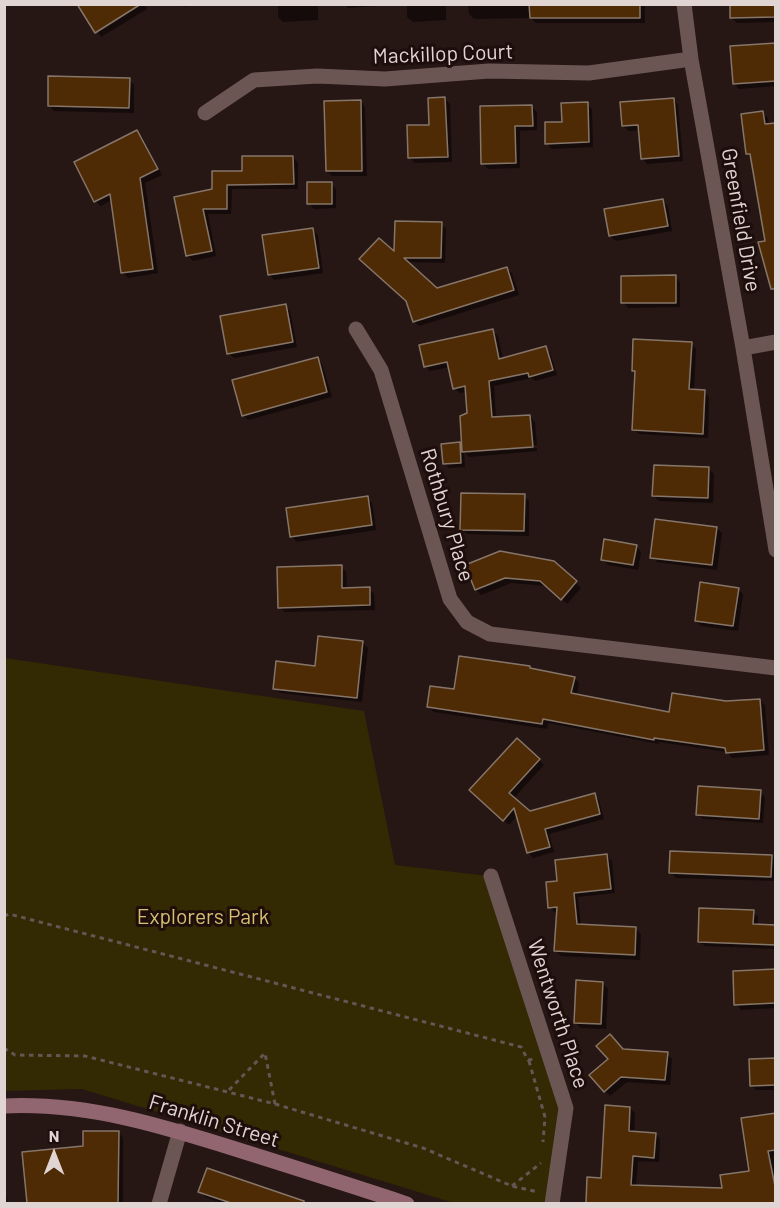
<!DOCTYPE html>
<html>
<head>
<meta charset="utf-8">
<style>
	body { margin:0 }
	#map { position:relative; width:780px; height:1208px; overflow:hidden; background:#261614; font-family:Barlow,sans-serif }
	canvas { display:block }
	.frame { position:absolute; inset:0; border:6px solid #e1d5d4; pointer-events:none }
	.north { position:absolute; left:24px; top:1124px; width:60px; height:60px; -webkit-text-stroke:4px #1d0d0b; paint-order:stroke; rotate:0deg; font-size:16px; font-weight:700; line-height:24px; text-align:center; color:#e1d5d4 }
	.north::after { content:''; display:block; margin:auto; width:21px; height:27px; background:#e1d5d4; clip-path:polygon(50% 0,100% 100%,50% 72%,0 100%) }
</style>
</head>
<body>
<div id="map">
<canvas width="780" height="1208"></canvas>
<div class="frame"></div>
<div class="north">N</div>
</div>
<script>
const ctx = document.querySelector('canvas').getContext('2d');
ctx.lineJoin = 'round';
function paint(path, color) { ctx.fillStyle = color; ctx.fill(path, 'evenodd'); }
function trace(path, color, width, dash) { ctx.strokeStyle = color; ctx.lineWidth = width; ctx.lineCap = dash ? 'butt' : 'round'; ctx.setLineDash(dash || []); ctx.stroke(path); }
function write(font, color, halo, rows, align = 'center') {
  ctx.font = font + ' Barlow,sans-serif'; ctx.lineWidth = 6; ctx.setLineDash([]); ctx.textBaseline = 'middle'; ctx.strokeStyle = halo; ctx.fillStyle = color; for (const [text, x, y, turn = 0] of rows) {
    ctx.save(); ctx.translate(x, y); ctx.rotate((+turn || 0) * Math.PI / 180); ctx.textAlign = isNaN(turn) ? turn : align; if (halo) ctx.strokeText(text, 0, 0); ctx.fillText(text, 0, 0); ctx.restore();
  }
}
const green = new Path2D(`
	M5,658L364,711L395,865L489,876L565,1108L559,1203H454L82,1089L5,1091Z`);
const shadow = new Path2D(`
	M79,4H144L147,9L101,37Z
	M181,4H196L184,7Z
	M278,4H318V20L283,22L278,17Z
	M345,4H378V6L348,8Z
	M407,4H446V20L413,22L407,17Z
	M468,4H645V23H536L531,18L474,19L469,14Z
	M776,4V22L737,23L732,18Z
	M775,45L776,86L739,89L734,84Z
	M129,80L134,85V113L54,111L49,105Z
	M445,99L450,104L452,162L415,163L410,158L430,126Z
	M673,99L678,105L683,161L647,164L642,158L640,130L629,131L623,126Z
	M360,101L365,107L367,176H332L327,171Z
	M587,104L592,109L593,147L552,149L547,144L563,123Z
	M532,107L537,112V130L520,131V168L488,169L482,163Z
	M762,112L768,118L769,125H776V290L772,286L767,242L752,159L747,154Z
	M137,131L142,137L162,175L145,183L158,273L128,278L122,272L112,200L101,206L95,201Z
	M293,157L298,163V189H232L231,214H208L216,256L193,261L188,256L175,198L213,190Z
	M331,184L336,189V208L314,209L309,203Z
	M662,201L668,206L672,231L616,241L610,236Z
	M441,224L446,229L445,263L407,262L437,290L506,268L512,273L519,295L419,326L414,321L396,254Z
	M313,230L318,235L323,273L274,280L269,274Z
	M675,277L680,282V307L628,308L623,302Z
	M285,305L290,311L297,347L234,358L229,353Z
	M492,331L498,336L503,359L545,347L550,353L557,375L535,381L532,378L494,386L496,418L530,416L535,422L537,445L467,450V453L537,448V451L469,457L464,452L465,467L449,468L444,463L459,444L464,449L469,414L467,392L460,393L454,388L450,367L430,371L425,366Z
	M691,344L696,349L694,391H704L709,397L708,438L639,434L634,429L637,373L633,370Z
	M317,358L322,364L332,397L248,420L243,415Z
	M709,469L714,474L713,503L659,501L654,496Z
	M524,496L529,501V536L467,534L461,529Z
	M367,498L372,503L376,530L297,542L292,537Z
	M717,528L722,533L717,570L657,562L652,557Z
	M636,546L641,552L638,570L608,565L602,559Z
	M554,563L581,588L567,604L547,586L511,583L481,595L476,589L467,566Z
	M341,567L346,572L347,589H369L374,594L375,610L285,612L279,607Z
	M738,589L743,594L738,631L701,626L696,621Z
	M362,642L368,648L362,702L280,693L275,688Z
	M532,670L574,678L579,683L577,696L670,713L726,703L760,700L765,706L769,755L732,758L727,752L659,742V744L548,723L547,729L434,712L428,707L455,691Z
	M539,760L544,765L513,799L529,813L594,795L599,800L604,819L549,834L554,852L533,858L528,852L518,815L509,825L476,795Z
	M760,792L765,797L763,823L703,819L698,814Z
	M607,856L612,861L615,893L578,897L581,926L636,929L641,934L640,960L561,956L556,951L558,912L555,913L550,907L559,882Z
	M772,856L776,860V881L676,878L671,872Z
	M753,912L758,917V926L776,927V949L705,946L699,941Z
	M776,971V1008L741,1010L736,1004Z
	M603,983L608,989L606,1029L581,1028L575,1023Z
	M623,1050L667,1054L672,1059L670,1085L627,1082L610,1096L605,1091Z
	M776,1060V1090H756L751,1085Z
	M630,1108L635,1113L634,1133L655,1134L660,1139L659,1162L638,1161L636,1186L724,1189L751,1172L776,1114V1156H773L776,1172V1204H587L589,1179H602Z
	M118,1132L123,1138V1204H29L24,1153L85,1148Z
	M4,1188L8,1204H4Z
	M200,1192L285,1200L284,1204H224L205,1197Z`);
const building = new Path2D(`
	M77,4H141L95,33Z
	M529,4H640V18H530Z
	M730,4H776V17L730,18Z
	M776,43V81L733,84L730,46Z
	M48,76L130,78L129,108L48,106Z
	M445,97L448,157L408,158L407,125H429L428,98Z
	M674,98L679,156L641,159L638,125L622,126L620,102Z
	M361,100L362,171H326L324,101Z
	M588,102L589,142L545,144V122H562L561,103Z
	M532,105L533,126H515L516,163L481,164L480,106Z
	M763,111L765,124L776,123V289H771L758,242L765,241L750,154H746L741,114Z
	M137,130L158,169L140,178L153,269L121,273L110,194L94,202L74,162Z
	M242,156H293L294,184L227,185V209H203L212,251L186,256L174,197L212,189V171H242Z
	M307,182H332V204H307Z
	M663,199L668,226L609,236L604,209Z
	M395,221L442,222L441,258H404L437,288L507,267L514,290L413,322L406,301L359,259L379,238L394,251Z
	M313,228L319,268L268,275L262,235Z
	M676,275V303H621V276Z
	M286,304L293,342L227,354L220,316Z
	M493,329L499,359L546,346L553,370L529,377L528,373L489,381L492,417L530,415L533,447L462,452L460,416L467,413L465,386L453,389L447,362L424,367L419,345Z
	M633,339L692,342L689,389L705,390L703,434L632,430L635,371H632Z
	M318,357L327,392L242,416L232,380Z
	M460,442L461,463L443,464L441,444Z
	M654,465L709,467L708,498L652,496Z
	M461,493L525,494L524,531L460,530Z
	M368,496L372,525L290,537L286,508Z
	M655,519L717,527L712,565L650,558Z
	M604,539L637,545L633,565L601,560Z
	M500,551L554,561L577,581L561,600L540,581L505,578L475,590L465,565Z
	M342,565V588L370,587V605L278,608L277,567Z
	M700,582L739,588L733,626L695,621Z
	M318,636L363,641L357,698L273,689L276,661L315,666Z
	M459,656L530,666V668L575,677L571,693L669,712L672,693L726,701L760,699L764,750L726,753L725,748L654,738V740L543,719L542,724L427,707L430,686L454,689Z
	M517,738L540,759L509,793L530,811L595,793L600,814L545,829L550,847L527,853L514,808L503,821L469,790Z
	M698,786L761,790L759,819L696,815Z
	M670,851L772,855L771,877L669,873Z
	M607,854L611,889L574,893L577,924L636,927L635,955L554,951L557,907L548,908L546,882L557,881L555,860Z
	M699,908L754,910L753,924L776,925V945L698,942Z
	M776,969V1003L734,1005L733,971Z
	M576,980L603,982L601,1024L574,1023Z
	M610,1034L623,1049L668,1052L665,1080L621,1077L604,1092L589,1075L608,1059L596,1046Z
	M776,1058V1085L750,1086L749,1059Z
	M605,1105L630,1107L629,1131L656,1133L654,1158L633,1156L631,1185L722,1188L720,1175L749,1171L741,1118L776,1113V1150L768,1151L776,1191V1203H586L587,1177L601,1178Z
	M83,1131H119L118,1203H27L22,1152L83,1146Z
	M207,1168L304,1201V1203H231L198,1192Z`);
const path = new Path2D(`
	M4,916L9,914L521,1047L528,1060L535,1059
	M4,1048L15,1055L85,1056L275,1104L265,1053L228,1091
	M529,1061L545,1117L543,1142
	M275,1104L423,1148L512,1186L538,1192
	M512,1186L541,1163`);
const street = new Path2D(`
	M684,4L691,59L743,348L776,550
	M205,113L254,80L317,76L385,79L489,71L589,73L691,59
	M356,329L381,370L450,599L467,622L490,634L776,668
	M743,348L776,342
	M491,876L566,1108L552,1204
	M159,1204L180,1131`);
const secondary = new Path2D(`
	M4,1106C88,1102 166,1127 245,1152C299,1169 353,1186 407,1204`);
const streetNames = [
	["Mackillop Court",443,54,-2],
	["Greenfield Drive",741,220,80],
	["Rothbury Place",447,515,73],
	["Wentworth Place",558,1014,72],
	["Franklin Street",214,1121,17]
];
const parkNames = [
	["Explorers Park",203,917]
];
paint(green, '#332902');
paint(shadow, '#0007');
paint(building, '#4f2b05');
trace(building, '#867669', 1.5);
trace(path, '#655655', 3, [4.5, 4.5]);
trace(street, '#6b5654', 15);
trace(secondary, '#926671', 15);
write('21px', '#e1d5d4', '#1d0d0b', streetNames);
write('21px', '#d7c071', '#1d0d0b', parkNames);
</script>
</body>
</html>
